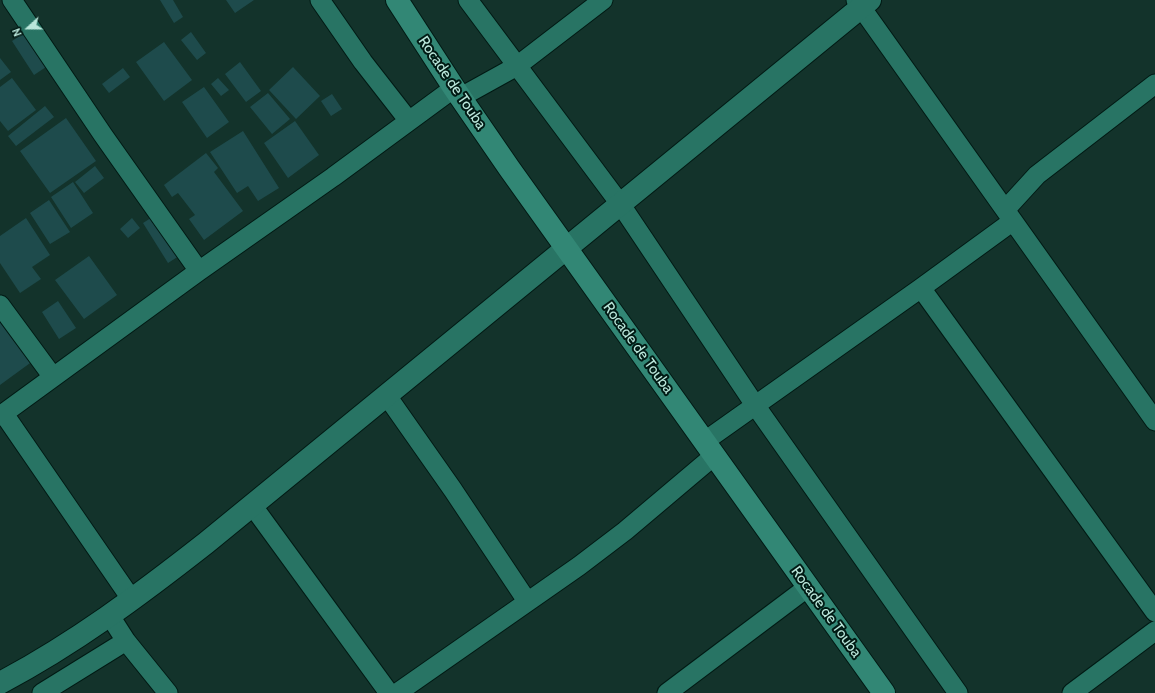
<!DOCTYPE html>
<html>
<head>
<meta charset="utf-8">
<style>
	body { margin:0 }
	#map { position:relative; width:1155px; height:693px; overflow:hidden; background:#13332b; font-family:Cabin,sans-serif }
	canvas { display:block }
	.north { position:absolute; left:8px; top:8px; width:40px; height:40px; -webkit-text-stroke:3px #001a14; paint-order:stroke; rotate:249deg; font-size:11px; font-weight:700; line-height:16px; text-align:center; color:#bae7db }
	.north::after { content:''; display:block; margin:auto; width:14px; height:18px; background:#bae7db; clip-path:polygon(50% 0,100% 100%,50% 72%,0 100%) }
</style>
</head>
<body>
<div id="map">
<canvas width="1155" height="693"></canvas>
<div class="north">N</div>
</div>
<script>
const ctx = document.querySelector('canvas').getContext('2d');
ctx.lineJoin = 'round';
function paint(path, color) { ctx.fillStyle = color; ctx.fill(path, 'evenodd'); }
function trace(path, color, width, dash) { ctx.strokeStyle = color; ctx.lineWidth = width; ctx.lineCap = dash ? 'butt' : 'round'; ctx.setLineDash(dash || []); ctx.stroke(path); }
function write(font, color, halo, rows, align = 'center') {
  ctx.font = font + ' Cabin,sans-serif'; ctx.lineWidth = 4; ctx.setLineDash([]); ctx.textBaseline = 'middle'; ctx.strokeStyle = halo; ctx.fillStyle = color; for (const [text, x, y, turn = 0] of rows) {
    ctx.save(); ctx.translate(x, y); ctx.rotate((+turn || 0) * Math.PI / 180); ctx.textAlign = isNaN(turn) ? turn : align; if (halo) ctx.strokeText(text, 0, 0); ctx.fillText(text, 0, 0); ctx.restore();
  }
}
const building = new Path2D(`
	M160,0H173L183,17L174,23Z
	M226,0H254L235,13Z
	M27,31L49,65L34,75L12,41Z
	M191,32L206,53L197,60L181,40Z
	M164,42L192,80L164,101L136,62Z
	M0,58L11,72L0,80Z
	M240,62L261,91L246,102L225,74Z
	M293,67L320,96L296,119L269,90Z
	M123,68L130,77L109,93L102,84Z
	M12,78L36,110L8,131L0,121V87Z
	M218,78L229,90L221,96L211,84Z
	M204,87L229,122L207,138L182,102Z
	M268,93L290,119L272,134L250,107Z
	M332,94L342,109L331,116L321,101Z
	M45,106L54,117L16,146L8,136Z
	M66,118L96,161L50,193L20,151Z
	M295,121L319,155L288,178L264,143Z
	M243,131L279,188L258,201L248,186L237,193L210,152Z
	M206,153L218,168L214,172L243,211L204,240L189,219L195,215L178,193L172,197L164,185Z
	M95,166L104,178L84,193L75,182Z
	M73,182L93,213L71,228L51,197Z
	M49,200L70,232L50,244L30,213Z
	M154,216L179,256L168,263L143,223Z
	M26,218L50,255L32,267L41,279L20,293L0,263V236Z
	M132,218L140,228L128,238L120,229Z
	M89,256L117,295L84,319L55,280Z
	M58,301L76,328L59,339L42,312Z
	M0,306L37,358L0,385Z`);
const street = new Path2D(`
	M12,0L103,135L199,271
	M320,0L363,62L409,121
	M468,0L621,205L755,405L958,693
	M856,0L1155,421
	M461,97L517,66L603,0
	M1005,210L1037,175L1155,84
	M921,288L1155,612
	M0,305L53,377
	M387,396L453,490L527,601
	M4,414L132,600
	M0,416L199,271L333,177L454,88
	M705,441L921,288L1013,221
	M252,505L389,693
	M110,616L126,641L168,693
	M42,693L126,641
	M397,693L579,566L625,531L715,455
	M667,693L808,587
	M1072,693L1155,631`);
const secondary = new Path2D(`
	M0,683C74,644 141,594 206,543L870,0`);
const primary = new Path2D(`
	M397,0L454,88L509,168L884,693`);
const streetNames = [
	["Rocade de Touba",452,83,56],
	["Rocade de Touba",638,348,54],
	["Rocade de Touba",826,612,54]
];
paint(building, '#1e4b4c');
trace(street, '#001a14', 21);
trace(secondary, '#001a14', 24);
trace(primary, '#001a14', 24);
trace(street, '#287464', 19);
trace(secondary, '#287464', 22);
trace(primary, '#328775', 22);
write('15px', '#bae7db', '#001a14', streetNames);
</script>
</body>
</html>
